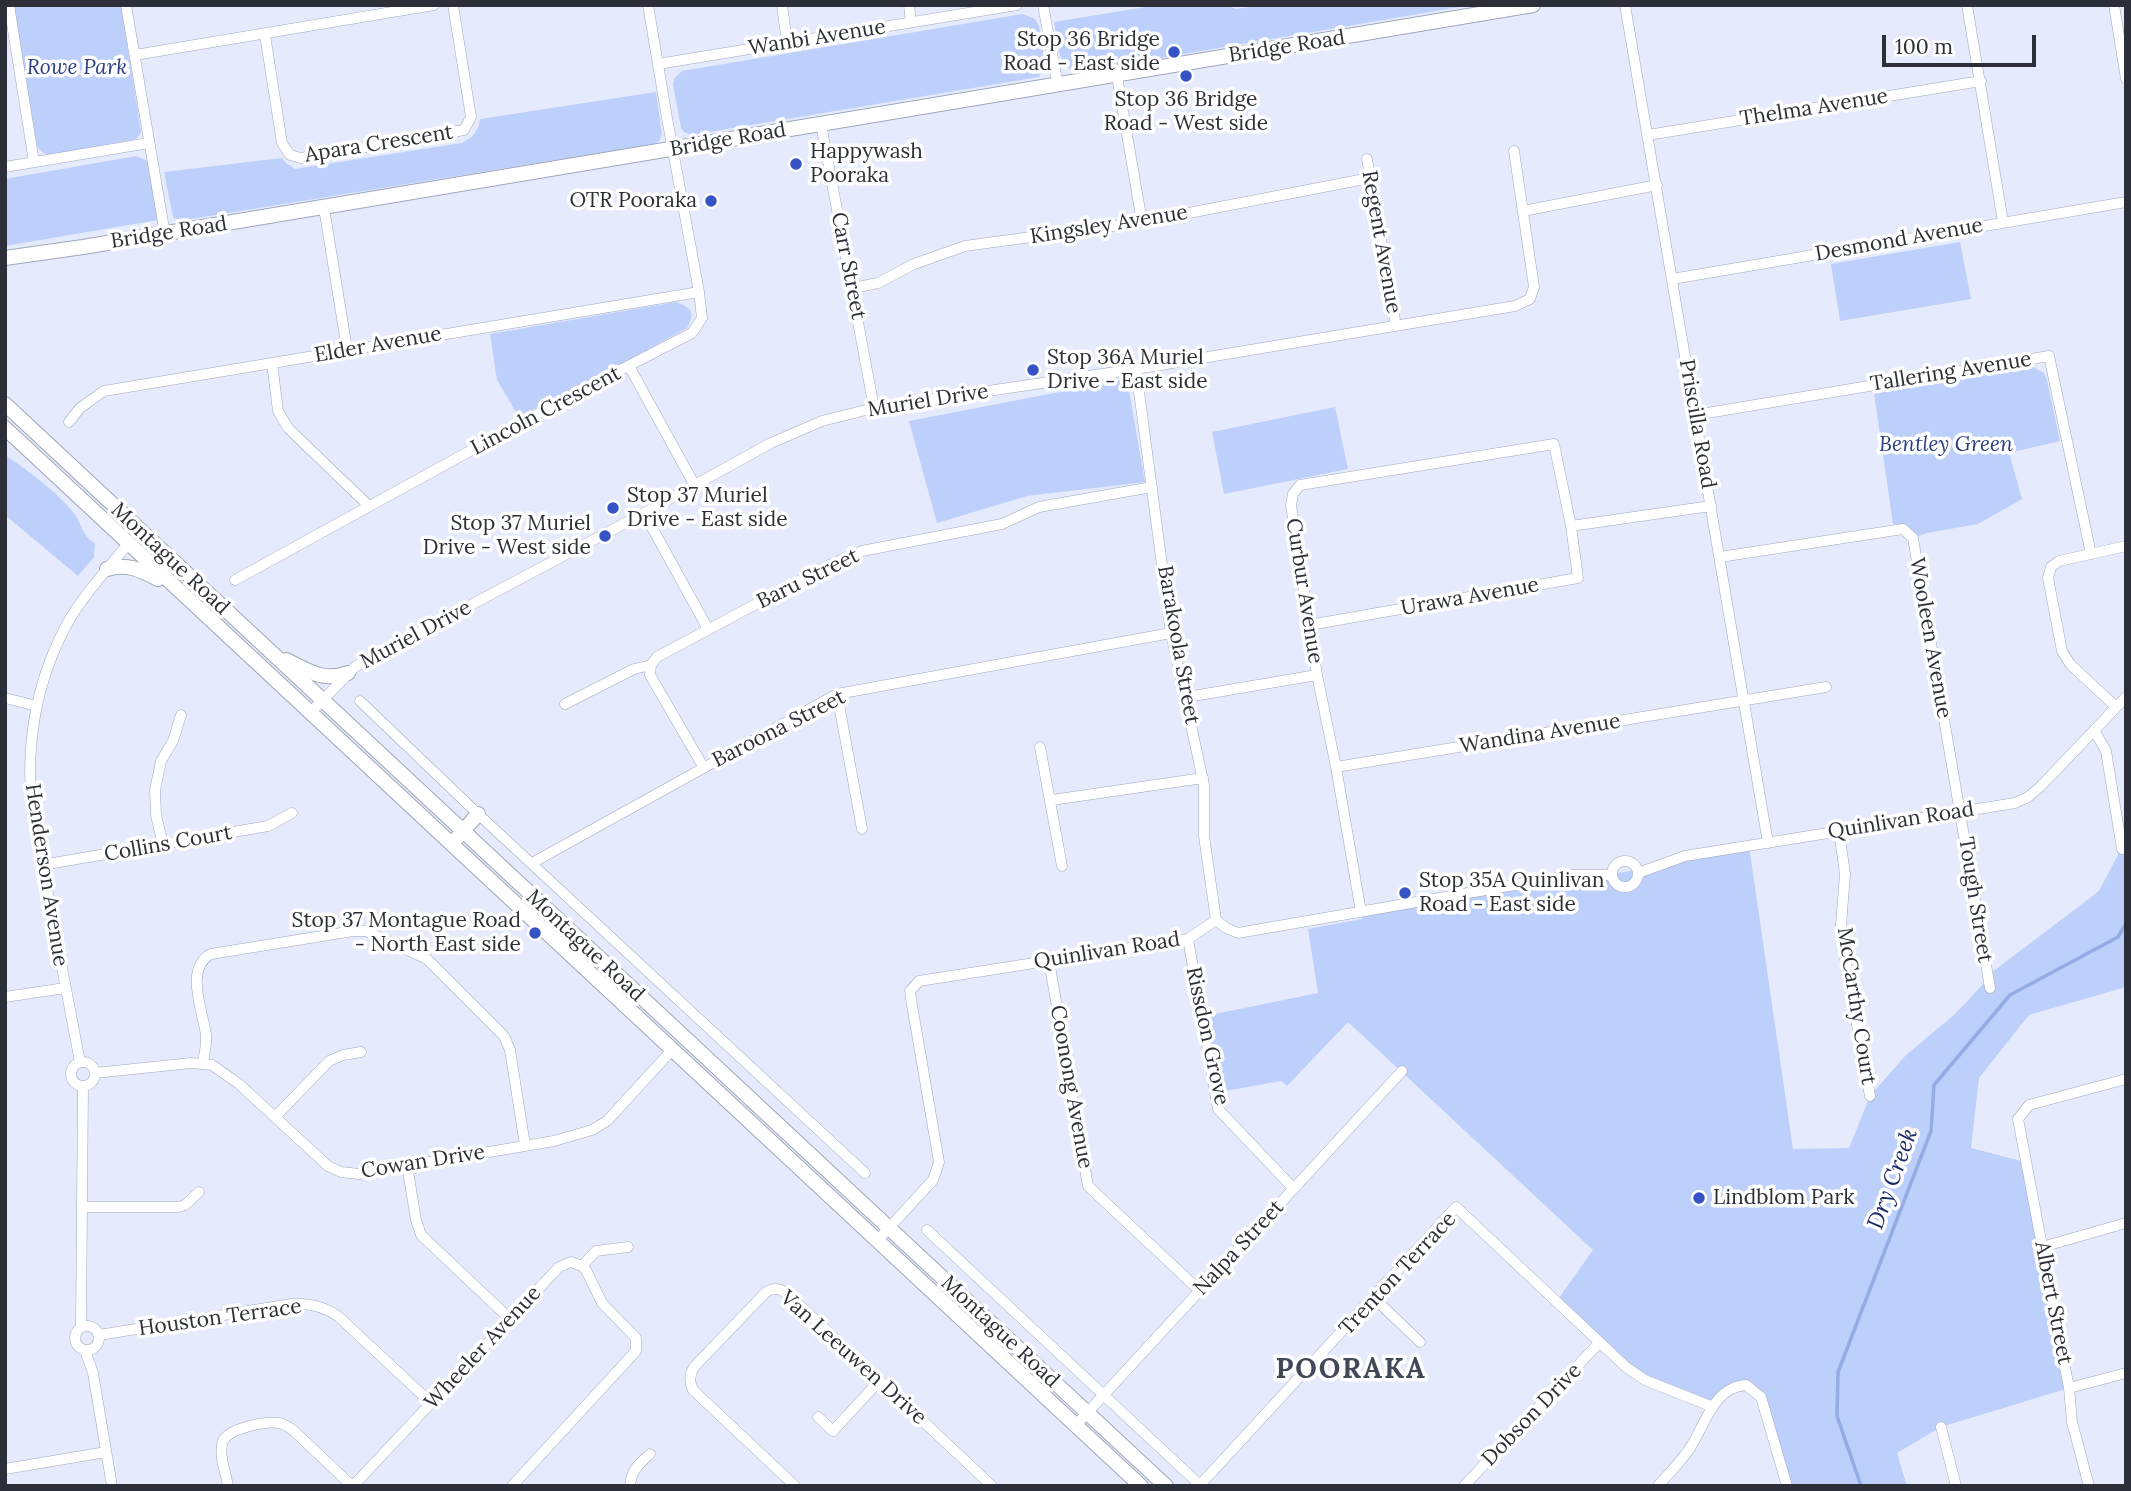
<!DOCTYPE html>
<html>
<head>
<meta charset="utf-8">
<style>
	body { margin:0 }
	#map { position:relative; width:2131px; height:1491px; overflow:hidden; background:#e5ebfc; font-family:Lora,serif }
	canvas { display:block }
	.frame { position:absolute; inset:0; border:7px solid #2c2f37; pointer-events:none }
	.scale { position:absolute; left:1882px; top:35px; width:154px; height:32px; box-sizing:border-box; border:4px solid #2c2f37; border-top:0; padding-left:9px; font-size:21px; line-height:24px; white-space:nowrap; color:#2c2f37; -webkit-text-stroke:5px #fff; paint-order:stroke }
</style>
</head>
<body>
<div id="map">
<canvas width="2131" height="1491"></canvas>
<div class="frame"></div>
<div class="scale">100 m</div>
</div>
<script>
const ctx = document.querySelector('canvas').getContext('2d');
ctx.lineJoin = 'round';
function paint(path, color) { ctx.fillStyle = color; ctx.fill(path, 'evenodd'); }
function trace(path, color, width, dash) { ctx.strokeStyle = color; ctx.lineWidth = width; ctx.lineCap = dash ? 'butt' : 'round'; ctx.setLineDash(dash || []); ctx.stroke(path); }
function write(font, color, halo, rows, align = 'center') {
  ctx.font = font + ' Lora,serif'; ctx.lineWidth = 7; ctx.setLineDash([]); ctx.textBaseline = 'middle'; ctx.strokeStyle = halo; ctx.fillStyle = color; for (const [text, x, y, turn = 0] of rows) {
    ctx.save(); ctx.translate(x, y); ctx.rotate((+turn || 0) * Math.PI / 180); ctx.textAlign = isNaN(turn) ? turn : align; if (halo) ctx.strokeText(text, 0, 0); ctx.fillText(text, 0, 0); ctx.restore();
  }
}
const green = new Path2D(`
	M13,5H121L141,132L136,139L51,155C44,154 41,152 37,146Z
	M1158,5H1226L1236,9L1263,5H1471L1078,72C1056,68 1058,40 1054,22Z
	M1023,14L1035,19L1039,26L1045,63L1039,77L691,135L684,132L681,128L673,85L674,79L682,71Z
	M656,92L662,135L659,141L654,144L179,221L173,217L164,172L282,158L286,163L295,169L462,143C473,137 478,132 480,119Z
	M136,156L148,161L158,220L5,246V179Z
	M1960,242L1971,299L1840,321L1831,264Z
	M676,302C691,307 696,313 687,328L520,419L497,380L490,334Z
	M2033,367L2044,373L2047,380L2060,441L2009,453L2022,499L1978,524L1927,533L1916,537L1904,526L1893,524L1874,393Z
	M1127,379L1145,482L1027,496L937,523L909,421Z
	M1335,407L1348,469L1224,494L1212,432Z
	M5,455C26,469 57,492 73,512C81,521 82,537 95,543L94,557L78,576L5,515Z
	M2126,845V987L2029,1015L1979,1078L1971,1148L2025,1162L2069,1388L1941,1427L1897,1453L1907,1486H1787L1755,1391L1726,1392L1713,1407L1626,1367L1556,1302L1593,1250L1348,1022L1287,1086L1281,1081L1219,1092L1205,1016L1318,993L1308,929L1362,919L1361,912L1637,870L1749,846L1793,1149L1849,1148L1870,1096L1906,1055L1954,1015L1988,979L1987,976L2099,891L2121,849Z`);
const stream = new Path2D(`
	M1861,1486L1837,1416L1838,1372L1931,1131L1934,1085L2010,995L2118,937L2126,923`);
const minor = new Path2D(`
	M9,5L34,162
	M126,5L165,234
	M782,5L787,43
	M909,5L911,22
	M1043,5L1058,86
	M1625,5L1768,843
	M1967,5L2003,222
	M2114,5L2126,79
	M265,35L282,143L290,155L301,158L464,130L471,117L453,5
	M135,55L434,5
	M658,64L1017,5
	M1117,76L1142,222
	M821,124L874,408
	M1648,135L1981,81
	M1367,159L1396,326
	M5,167L149,143
	M324,208L347,349
	M1523,211L1657,185
	M1672,279L2126,202
	M853,288L878,283L914,264L965,246L1142,222L1370,178
	M272,363L278,411L288,428L369,506
	M629,366L694,484
	M1136,369L1171,633L1204,785V836L1216,920
	M1695,415L2049,356L2091,554
	M69,422L80,408L104,391L699,292
	M644,513L708,629
	M1571,526L1711,506
	M1720,557L1903,529L1913,538L1990,988
	M235,580L570,396L692,333L702,318L699,292L667,118L648,5
	M1309,625L1578,578L1571,526L1554,444L1300,485L1293,494L1291,505L1317,675L1336,767L1361,912
	M651,665L650,675L704,768
	M837,694L862,829
	M1187,697L1317,675
	M5,698L37,706
	M360,701L478,814L865,1173
	M565,704L634,669L651,665L657,657L827,566L862,551L1002,524L1039,507L1152,487
	M2116,707L2070,664L2062,651L2048,578L2051,567L2059,561L2126,546
	M310,713L356,666L644,513L771,443L822,421L874,408L1136,369L1515,306L1530,299L1534,287L1514,151
	M2094,730L2106,751L2122,849
	M1040,747L1062,866
	M1336,767L1826,687
	M1052,800L1203,778
	M1839,831L1845,874L1841,925L1845,958L1870,1096
	M163,845L156,815L155,790L161,761L173,741L181,715
	M1612 874a13 13 0 1 1 26 0a13 13 0 1 1-26 0Z
	M532,863L837,694L1171,633
	M42,865L268,826L292,813
	M1638,873L1685,856L2015,803L2028,797L2040,787L2126,697
	M1216,920L1226,928L1238,933L1572,875H1612
	M1188,939L1218,1109L1294,1189
	M1049,961L1088,1186L1200,1291
	M5,997L65,988
	M71 1074a12 12 0 1 1 24 0a12 12 0 1 1-24 0Z
	M80,1062L33,816C24,747 36,677 71,617C87,591 109,567 128,544
	M203,1063C204,1054 207,1045 206,1035C203,1011 184,968 211,954L353,931H366L427,959L504,1036L510,1050L525,1145
	M95,1073L191,1063L212,1065L239,1084L328,1166L341,1172L359,1174L554,1141L592,1130L607,1121L672,1050
	M275,1117L329,1061L343,1055L361,1052
	M407,1165L416,1220L421,1235L510,1319
	M82,1207H178L185,1205L199,1192
	M927,1230L1201,1486
	M877,1241L933,1180L939,1162L912,1005L910,991L919,981L1188,939L1216,920
	M2042,1247L2126,1223
	M1374,1298L1420,1342
	M75 1338a12 12 0 1 1 24 0a12 12 0 1 1-24 0Z
	M81,1327L83,1087
	M99,1335L292,1304C309,1303 325,1307 339,1317L431,1403
	M85,1350L93,1373L112,1486
	M2069,1388L2126,1373
	M818,1417L833,1431L880,1380
	M1076,1425L1402,1071
	M1941,1427L1956,1486
	M5,1469L106,1452
	M1200,1485L1456,1207L1626,1367L1645,1380L1713,1407
	M228,1486C226,1473 218,1454 223,1441C229,1428 266,1421 279,1423C285,1424 289,1427 294,1431L352,1486
	M353,1486L559,1267L571,1262L582,1266L596,1251L628,1247
	M512,1486L636,1351V1338L602,1303L586,1270L582,1266
	M630,1486C631,1470 639,1464 650,1454
	M795,1486L693,1390C689,1382 689,1375 694,1367L766,1292C778,1285 784,1291 793,1299L992,1486
	M1464,1486L1599,1343
	M1658,1486C1670,1472 1684,1459 1693,1443C1706,1421 1715,1387 1746,1385L1761,1397L1787,1486
	M2089,1486L2072,1422L2069,1388L2018,1119L2029,1105L2126,1079`);
const secondary = new Path2D(`
	M5,258L83,247C566,169 1049,84 1533,5
	M5,404L1166,1486
	M5,428L1141,1486
	M107,569C127,563 141,570 158,579
	M286,660C309,671 323,682 348,673
	M457,838L478,814`);
const markers = [
	[1174,52,7,"#3553c4"],
	[1186,76,7,"#3553c4"],
	[796,164,7,"#3553c4"],
	[711,201,7,"#3553c4"],
	[1033,370,7,"#3553c4"],
	[613,508,7,"#3553c4"],
	[605,536,7,"#3553c4"],
	[1405,893,7,"#3553c4"],
	[535,933,7,"#3553c4"],
	[1699,1198,7,"#3553c4"]
];
const streetNames = [
	["Wanbi Avenue",817,38,-9],
	["Bridge Road",1287,47,-9],
	["Thelma Avenue",1814,108,-9],
	["Bridge Road",728,140,-10],
	["Apara Crescent",379,144,-9],
	["Kingsley Avenue",1109,225,-9],
	["Bridge Road",169,233,-9],
	["Desmond Avenue",1899,240,-10],
	["Regent Avenue",1381,242,80],
	["Carr Street",848,266,79],
	["Elder Avenue",378,345,-10],
	["Tallering Avenue",1951,372,-9],
	["Muriel Drive",928,401,-9],
	["Lincoln Crescent",546,411,-28],
	["Priscilla Road",1697,424,80],
	["Montague Road",170,559,43],
	["Baru Street",808,579,-26],
	["Curbur Avenue",1304,591,81],
	["Urawa Avenue",1470,597,-10],
	["Muriel Drive",416,635,-28],
	["Wooleen Avenue",1930,638,80],
	["Barakoola Street",1178,645,80],
	["Baroona Street",779,729,-27],
	["Wandina Avenue",1540,734,-9],
	["Quinlivan Road",1901,821,-9],
	["Collins Court",168,844,-10],
	["Henderson Avenue",46,875,81],
	["Tough Street",1975,900,81],
	["Montague Road",585,946,43],
	["Quinlivan Road",1107,951,-9],
	["McCarthy Court",1856,1006,81],
	["Rissdon Grove",1207,1036,78],
	["Coonong Avenue",1071,1087,80],
	["Cowan Drive",423,1162,-9],
	["Nalpa Street",1239,1248,-47],
	["Trenton Terrace",1398,1274,-47],
	["Albert Street",2053,1303,79],
	["Houston Terrace",220,1318,-8],
	["Montague Road",1000,1332,43],
	["Wheeler Avenue",483,1348,-47],
	["Van Leeuwen Drive",853,1358,42],
	["Dobson Drive",1532,1415,-46]
];
const poiNames = [
	["Stop 36 Bridge",1160,40,"right"],
	["Road - East side",1160,64,"right"],
	["Stop 36 Bridge",1186,100,"center"],
	["Road - West side",1186,124,"center"],
	["Happywash",810,152],
	["Pooraka",810,176],
	["OTR Pooraka",697,201,"right"],
	["Stop 36A Muriel",1047,358],
	["Drive - East side",1047,382],
	["Stop 37 Muriel",627,496],
	["Drive - East side",627,520],
	["Stop 37 Muriel",591,524,"right"],
	["Drive - West side",591,548,"right"],
	["Stop 35A Quinlivan",1419,881],
	["Road - East side",1419,905],
	["Stop 37 Montague Road",521,921,"right"],
	["- North East side",521,945,"right"],
	["Lindblom Park",1713,1198]
];
const parkNames = [
	["Rowe Park",77,68],
	["Bentley Green",1946,445]
];
const waterNames = [
	["Dry Creek",1893,1179,-70]
];
const districtNames = [
	["POORAKA",1351,1370]
];
paint(green, '#bdcffb');
trace(stream, '#95abe3', 3.5);
trace(minor, '#9fa7ba', 11);
trace(secondary, '#9fa7ba', 16);
trace(minor, '#fff', 10);
trace(secondary, '#fff', 14);
for (const [x, y, r, color] of markers) { const dot = new Path2D(); dot.arc(x, y, r, 0, 2 * Math.PI); ctx.fillStyle = color; ctx.fill(dot); trace(dot, '#fff', 2.5); }
write('21px', '#2c2f37', '#fff', streetNames);
write('21px', '#2c2f37', '#fff', poiNames, 'left');
write('italic 21px', '#2b3f82', '#fff', parkNames);
write('italic 23px', '#192a6b', '#fff', waterNames);
ctx.letterSpacing = '2px';
write('bold 28px', '#414858', '#fff', districtNames);
ctx.letterSpacing = '0px';
</script>
</body>
</html>
